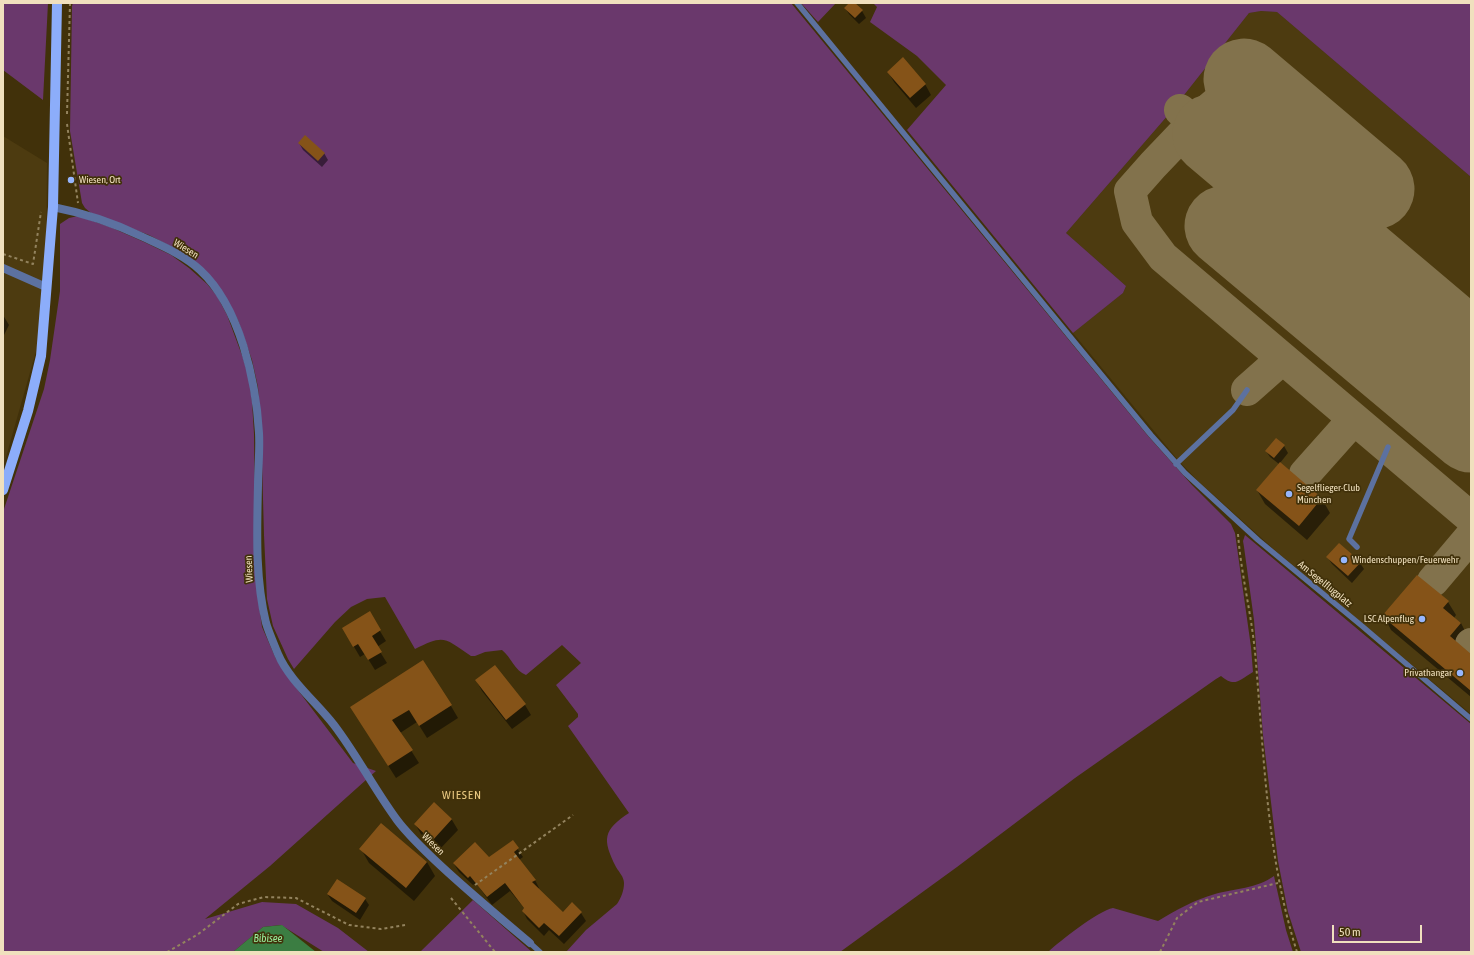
<!DOCTYPE html>
<html>
<head>
<meta charset="utf-8">
<style>
	body { margin:0 }
	#map { position:relative; width:1474px; height:955px; overflow:hidden; background:#41310a; font-family:"Asap Condensed",sans-serif }
	canvas { display:block }
	.frame { position:absolute; inset:0; border:4px solid #f0e0be; pointer-events:none }
	.scale { position:absolute; left:1332px; top:925px; width:90px; height:18px; box-sizing:border-box; border:2px solid #f0e0be; border-top:0; padding-left:5px; font-size:12px; line-height:14px; white-space:nowrap; color:#f0e0be; -webkit-text-stroke:3px #41310a; paint-order:stroke }
</style>
</head>
<body>
<div id="map">
<canvas width="1474" height="955"></canvas>
<div class="frame"></div>
<div class="scale">50 m</div>
</div>
<script>
const ctx = document.querySelector('canvas').getContext('2d');
ctx.lineJoin = 'round';
function paint(path, color) { ctx.fillStyle = color; ctx.fill(path, 'evenodd'); }
function trace(path, color, width, dash) { ctx.strokeStyle = color; ctx.lineWidth = width; ctx.lineCap = dash ? 'butt' : 'round'; ctx.setLineDash(dash || []); ctx.stroke(path); }
function write(font, color, halo, rows, align = 'center') {
  ctx.font = font + ' "Asap Condensed",sans-serif'; ctx.lineWidth = 3.5; ctx.setLineDash([]); ctx.textBaseline = 'middle'; ctx.strokeStyle = halo; ctx.fillStyle = color; for (const [text, x, y, turn = 0] of rows) {
    ctx.save(); ctx.translate(x, y); ctx.rotate((+turn || 0) * Math.PI / 180); ctx.textAlign = isNaN(turn) ? turn : align; if (halo) ctx.strokeText(text, 0, 0); ctx.fillText(text, 0, 0); ctx.restore();
  }
}
const built = new Path2D(`
	M1261,11L1277,12L1471,177V714L1277,552L1198,481L1178,460L1073,333L1123,293L1126,286L1066,233L1169,114L1249,13Z
	M3,136L47,163L46,316L4,464Z`);
const green = new Path2D(`
	M3,3H48L43,100L3,70Z
	M73,3H791L1148,436L1192,485L1231,524L1235,533L1241,576L1251,647L1253,672C1239,680 1235,688 1221,676L1216,679L1075,778L957,867L840,952H566L586,930L617,904C621,898 624,891 624,883C624,877 619,872 616,867C602,839 603,830 629,813L568,726L578,717V714L556,685L581,663L562,645L526,675C515,671 511,657 502,650L485,652L475,656H471C444,638 445,634 415,649L385,597L367,599L351,607L335,622L294,669L288,659L273,626L267,599L264,535L261,427L258,387L252,360L238,320L223,293L214,280L178,250L149,235L91,213L85,208L82,203L70,131L72,6Z
	M801,3H836L818,22Z
	M873,3H1471V177L1277,12L1261,11L1249,13L1169,114L1066,233L1126,286L1123,293L1073,333L907,130L946,85L917,56L870,22L877,7Z
	M78,216L110,227L144,242L171,255L189,268L207,284L217,296L227,315L243,358L249,378L252,402L254,434L256,583L262,627L276,659L294,685L353,763L376,771L270,866L205,919L262,902L296,904L338,928L369,952H324L281,925L263,927L233,952H4L3,944V512L44,389L50,360L60,291V224L69,218Z
	M1245,535L1471,724V952H1301L1288,912L1278,861L1263,735L1254,620L1244,547L1243,541Z
	M1274,876L1286,930L1293,952H1048C1060,941 1098,911 1113,908L1158,921C1176,910 1194,900 1215,894C1233,889 1258,888 1274,876Z
	M473,900L532,952H420Z`);
const water = new Path2D(`
	M282,925L316,952H233L263,927Z`);
const shadow = new Path2D(`
	M850,3H854L862,11L866,18L859,24L849,14L845,8Z
	M888,72L925,84L931,95L916,108L894,82Z
	M299,143L324,153L328,160L322,167L303,150Z
	M3,315L9,325L3,337Z
	M1284,446L1288,453L1280,463L1322,499L1330,513L1307,540L1265,504L1257,490L1279,464L1270,457L1266,451Z
	M1328,558L1360,563L1364,569L1352,583L1332,564Z
	M1448,602L1456,615L1454,618L1461,623L1468,637L1461,646L1471,655V697L1391,630L1384,616Z
	M369,613L386,641L377,647L387,663L375,670L365,654L360,657L343,628Z
	M476,680L525,705L531,715L512,729L482,691Z
	M451,706L458,718L427,738L417,722L400,733L419,763L396,778L351,707Z
	M434,803L452,820L458,830L439,850L421,834L415,824Z
	M512,841L523,857L519,860L535,880L539,888L538,889L563,913H581L586,921L564,944L549,930L544,936L527,919L523,911L525,909L510,891L492,905L476,883L473,885L459,872L454,864L489,858Z
	M361,849L427,862L435,876L414,901L369,863Z
	M328,895L365,899L369,905L360,920L332,901Z`);
const taxiway = new Path2D(`
	M1180,110L1194,122L1244,79
	M1213,134L1194,122L1153,165L1130,191L1137,222L1163,257L1471,518
	M1247,390L1282,359
	M1305,474L1354,419
	M1433,581L1471,536
	M1471,645V644`);
const runway = new Path2D(`
	M1244,79L1374,189
	M1213,134L1471,352
	M1225,226L1471,432`);
const building = new Path2D(`
	M849,3H855L863,10L855,18L844,8Z
	M903,57L926,84L910,98L887,72Z
	M305,135L325,153L318,161L298,143Z
	M1276,438L1285,445L1274,458L1265,451Z
	M1280,462L1322,498L1299,526L1256,490Z
	M1339,543L1361,562L1348,576L1326,557Z
	M1417,575L1449,601L1443,608L1461,623L1450,636L1471,654V691L1382,616Z
	M370,611L381,630L372,636L382,652L368,660L358,644L353,647L342,628Z
	M423,660L452,705L419,726L409,710L392,720L413,750L388,766L350,707Z
	M495,665L526,704L506,720L475,680Z
	M434,802L452,819L432,841L414,824Z
	M381,823L427,862L406,888L359,849Z
	M513,840L519,848L514,852L536,880L532,882L563,912L572,902L582,912L559,936L544,923L539,928L522,911L524,908L505,883L487,897L470,876L468,878L453,863L475,842L489,857Z
	M337,879L366,898L356,913L327,894Z`);
const path = new Path2D(`
	M67,114L70,3
	M67,124L78,203
	M3,254L33,264L41,212
	M1238,534C1241,573 1251,612 1255,652C1264,753 1266,854 1297,952
	M475,885L573,815
	M451,898L495,952
	M167,952L197,935L238,904L264,897L296,898L349,925L381,929L405,925
	M1160,952L1177,918L1198,902L1278,883`);
const service = new Path2D(`
	M797,3L1072,339L1151,435L1185,473L1258,540L1362,626L1471,719
	M1176,464L1233,410L1247,390
	M1357,547L1349,539L1388,447
	M530,943L540,952`);
const minor = new Path2D(`
	M53,207C84,213 114,223 143,237C162,246 184,255 200,270C240,307 256,381 259,433C260,450 258,468 258,485C257,531 255,578 266,623C269,633 274,644 278,654C289,680 317,703 334,725C357,755 374,789 397,820C409,836 425,851 440,865C469,892 499,917 530,943
	M3,268L46,287`);
const primary = new Path2D(`
	M3,490L28,411L41,356L53,207L57,3`);
const markers = [
	[71,180,4,"#97b6fd"],
	[1289,494,4,"#97b6fd"],
	[1344,560,4,"#97b6fd"],
	[1422,619,4,"#97b6fd"],
	[1460,673,4,"#97b6fd"]
];
const poiNames = [
	["Wiesen, Ort",79,180],
	["Segelflieger-Club",1297,488],
	["München",1297,500],
	["Windenschuppen/Feuerwehr",1352,560],
	["LSC Alpenflug",1414,619,"right"],
	["Privathangar",1452,673,"right"]
];
const streetNames = [
	["Wiesen",186,249,32],
	["Wiesen",249,569,-92],
	["Am Segelflugplatz",1325,584,39],
	["Wiesen",433,844,45]
];
const waterNames = [
	["Bibisee",268,939]
];
const quarterNames = [
	["WIESEN",462,795]
];
paint(built, '#4d3b10');
paint(green, '#6a386c');
paint(water, '#3b7d42');
paint(shadow, '#0007');
trace(taxiway, '#82724c', 32);
trace(runway, '#82724c', 81);
paint(building, '#855318');
trace(path, '#93835e', 2, [3, 3]);
trace(service, '#5c71a0', 5.5);
trace(minor, '#5c71a0', 8);
trace(primary, '#8cadfa', 10);
for (const [x, y, r, color] of markers) { const dot = new Path2D(); dot.arc(x, y, r, 0, 2 * Math.PI); ctx.fillStyle = color; ctx.fill(dot); trace(dot, '#41310a', 1.5); }
write('10px', '#f0e0be', '#41310a', poiNames, 'left');
write('10px', '#f0e0be', '#41310a', streetNames);
write('italic 11px', '#99f29e', '#41310a', waterNames);
ctx.letterSpacing = '1px';
write('12px', '#e9c881', '#41310a', quarterNames);
ctx.letterSpacing = '0px';
</script>
</body>
</html>
